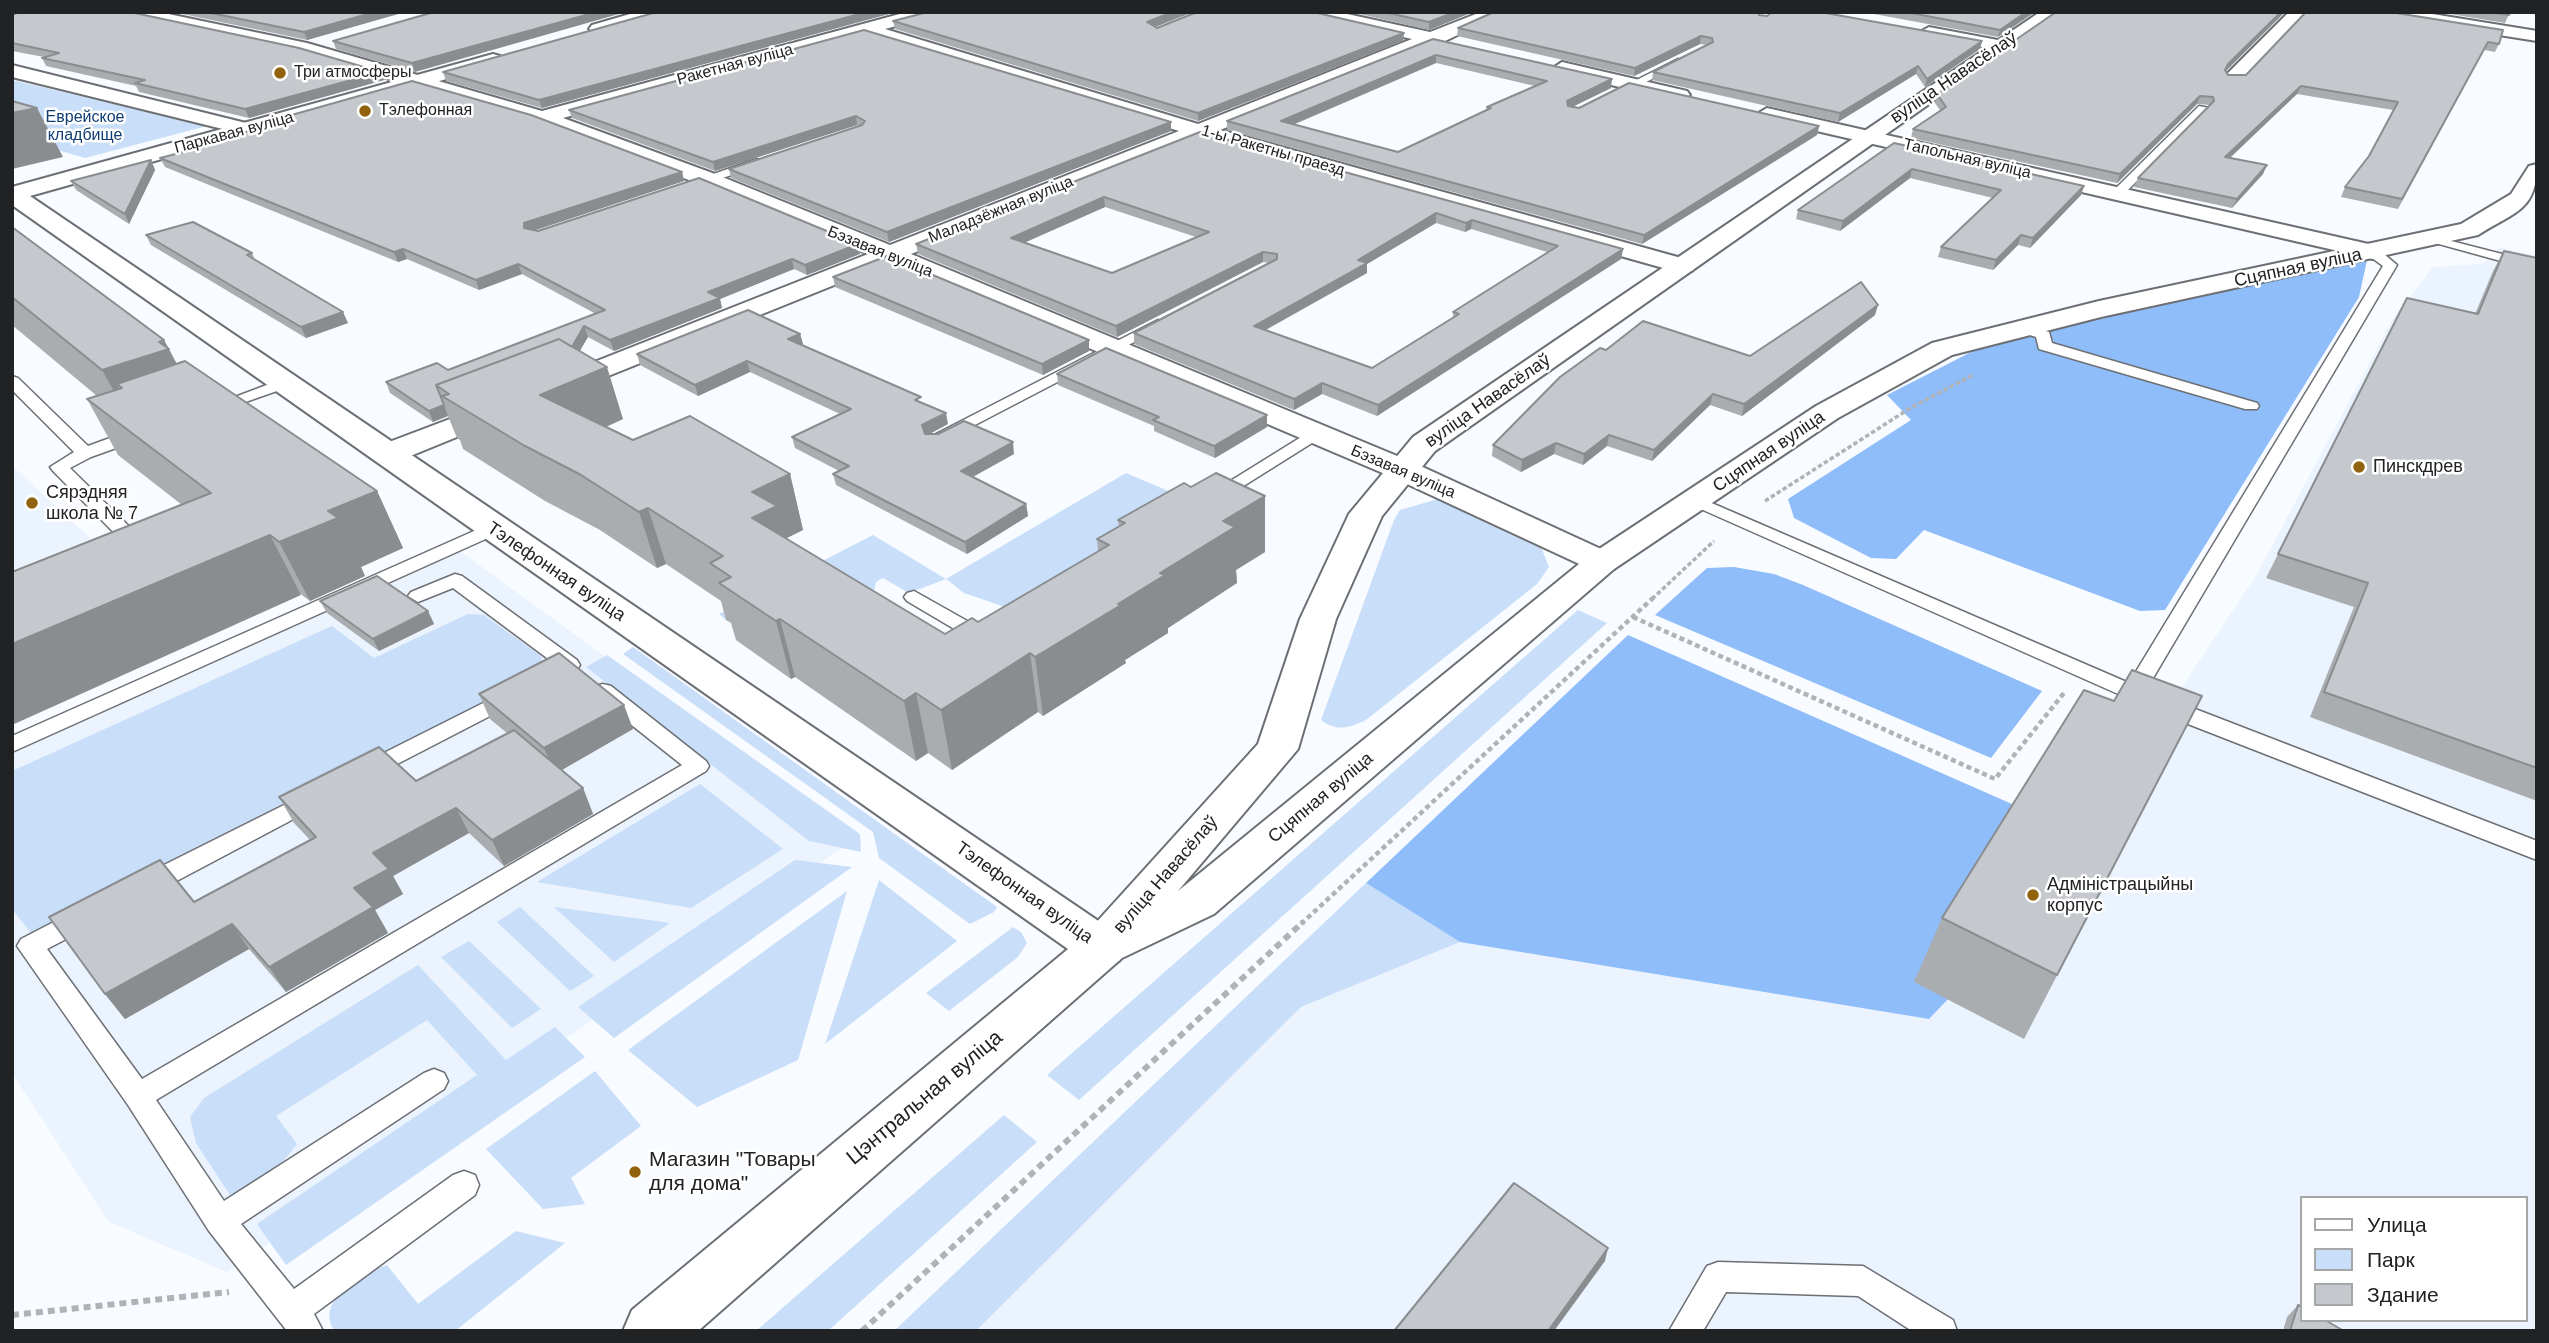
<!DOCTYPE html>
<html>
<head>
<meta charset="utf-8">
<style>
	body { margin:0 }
	#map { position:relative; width:2549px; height:1343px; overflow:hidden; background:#f8fbff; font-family:Arial,sans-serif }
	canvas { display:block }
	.frame { position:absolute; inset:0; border:14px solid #212224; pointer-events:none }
	.legend { position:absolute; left:2300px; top:1196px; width:228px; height:126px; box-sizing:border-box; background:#fff; border:2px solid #a6a7a7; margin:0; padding:9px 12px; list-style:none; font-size:21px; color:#212224 }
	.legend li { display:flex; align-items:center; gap:14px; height:35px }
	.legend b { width:35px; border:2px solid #a6a7a7 }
</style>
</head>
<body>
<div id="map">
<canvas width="2549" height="1343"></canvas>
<div class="frame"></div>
<ul class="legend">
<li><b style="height:9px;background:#fff"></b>Улица</li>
<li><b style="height:19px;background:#c9def9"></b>Парк</li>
<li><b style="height:19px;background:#c5c9cd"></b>Здание</li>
</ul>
</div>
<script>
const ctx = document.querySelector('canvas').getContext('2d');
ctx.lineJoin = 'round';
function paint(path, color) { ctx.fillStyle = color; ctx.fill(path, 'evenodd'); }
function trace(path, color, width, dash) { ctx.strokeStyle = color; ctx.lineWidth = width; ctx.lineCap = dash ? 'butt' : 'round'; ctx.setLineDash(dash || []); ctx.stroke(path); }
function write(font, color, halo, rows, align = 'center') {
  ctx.font = font + ' Arial,sans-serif'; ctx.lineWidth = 5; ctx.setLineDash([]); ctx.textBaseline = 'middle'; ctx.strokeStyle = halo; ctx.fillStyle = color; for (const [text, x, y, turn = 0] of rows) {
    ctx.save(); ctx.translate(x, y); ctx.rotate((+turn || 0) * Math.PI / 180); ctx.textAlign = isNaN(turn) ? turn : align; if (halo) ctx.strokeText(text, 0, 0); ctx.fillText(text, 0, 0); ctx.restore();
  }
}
const built = new Path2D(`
	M2500,247L2537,256V1331H976L1301,1007L1460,942L1929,1019L2144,744L2256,576L2394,317L2433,267L2482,264ZM2302,1198H2526V1320H2302Z
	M12,466L91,539L12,570Z
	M457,549L837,825L852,841L227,1272L109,1222L12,1073V752Z`);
const green = new Path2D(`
	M12,80L207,126L85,158L12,137Z
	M1126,473L1190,500L1005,607L964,593L946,579L909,593L883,578L876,582L872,601L788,588L726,620L719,614L873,535L946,579Z
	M1438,499L1454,503L1541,547L1549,567L1537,584L1366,720C1349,728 1337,732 1321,720L1394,520L1400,510Z
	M1578,610L1607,623L1079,1100L1047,1075Z
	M468,614L484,615L541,656L543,669L533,680L35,938L12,909V771L332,626L374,658Z
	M633,647L997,907L994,912L970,924L879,858L873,832L623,654Z
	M607,655L860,834L861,852L809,841L586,667Z
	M700,784L783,849L691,908L537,882Z
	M795,860L852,867L614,1038L578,1007Z
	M879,880L957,941L825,1044Z
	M1366,883L1460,942L1301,1007L976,1331H894Z
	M847,891L798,1060L697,1107L628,1050Z
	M520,907L594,976L570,991L497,922Z
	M554,907L670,923L614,962Z
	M1013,927L1021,932L1027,943L1018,957L949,1011L926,993Z
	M469,941L541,1009L512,1028L441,957Z
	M418,965L506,1060L555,1027L585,1057L286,1265L257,1224L477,1075L427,1020L276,1116L297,1144C276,1171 264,1184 230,1195L196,1143L190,1117L204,1098Z
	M595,1071L641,1126L571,1178L585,1204L543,1209L486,1149Z
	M1004,1115L1037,1142L828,1331H756Z
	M516,1231L565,1243L455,1331H335C313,1301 363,1272 387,1265L418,1304Z`);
const forest = new Path2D(`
	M2367,260L2359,297L2165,610L2140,611L1924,530L1896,559L1871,558L1794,518L1788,499L1911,420L1887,395L1977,349L2064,321Z
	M1734,567L1774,574L1803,585L2042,691L1991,758L1655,615L1707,568Z
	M1628,635L2021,808L1948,999L1929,1019L1460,942L1366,883Z`);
const pathFar2 = new Path2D(`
	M1765,501L1912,407L1973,375
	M1652,599L1714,541`);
const pathFar1 = new Path2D(`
	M1633,617L1995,779L2064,693
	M1301,924L1654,597`);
const path = new Path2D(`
	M12,1315L229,1292
	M862,1331L1303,922`);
const service = new Path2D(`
	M1678,59L1683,62L1682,64L1620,95L1611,93Z
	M2199,106L2209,108L2122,196H2114V190Z
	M756,159L760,160V166L691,188L685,184Z
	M2428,235L2537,263V271L2428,241Z
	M2368,249H2378L2397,265L2146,690L2537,841V860L2170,717L1685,502L1694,497L1700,498L2129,683L2383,266L2368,255Z
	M1158,320L1165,324L1163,327L950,438H938L936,434Z
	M2019,323L2049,332L2052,343L2257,403L2259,406L2257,409H2245L2039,349L2036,337L2014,330L2012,327Z
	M12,376L18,378L88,446L132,430H144L146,434L144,438L91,457L70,468L147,544L149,548L147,552H133L53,471L50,467L74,452L12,390Z
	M285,378L291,380V386L220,411L214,413L206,408Z
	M1314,429L1322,434L1320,438L1218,502H1206L1203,498Z
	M492,523L501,529L499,533L12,752V736Z
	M455,574L462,576L577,660L580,665L577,670H563L453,588L418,602L408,596L411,592Z
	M914,591L992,635L995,639L985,645L978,643L907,601L904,597L907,593Z
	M603,684L611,686L706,761L709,766L706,771L156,1100L224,1201L424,1073L434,1069L444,1073L448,1081L444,1089L241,1224L294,1289L453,1175L464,1171L475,1175L479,1185L475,1195L314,1314L323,1331H287L209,1231L128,1105L17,946L21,939L73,912L82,909L91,912L95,919L91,926L47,949L142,1079L682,765L595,696L592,691L595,686Z
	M511,689L522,696L519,701L376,775H360L357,770L360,765Z
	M312,791L320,793L324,799L320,805L154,893L145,895L136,893L133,886L136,879Z
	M1718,1262L1863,1266L1953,1320L1957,1331H1912L1858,1296L1726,1292L1703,1331H1669L1707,1266Z`);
const minor = new Path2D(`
	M125,12H159L307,43L542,111L907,12H936L934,16L885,29L1198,124L1412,39L1308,16L1306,12H1338L1430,32L1481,12H1505L1441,43L1220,130L1692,261L1696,266L1692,271H1674L1200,138L911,254L1414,463L1614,555L1619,562L1614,569L1602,572L1590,569L1392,477L889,263L566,393L556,396L546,393L541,387L546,381L868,254L699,184L535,121L303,54L133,17ZM865,35L1179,131L890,245L715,174L563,118Z
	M2289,12H2307L2241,82H2227L2224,78L2227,74Z
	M2377,12H2420L2537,31V41L2385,17Z
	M1929,27L2003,41L2012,46L2003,51L1923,36L1920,32Z
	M1562,62L1687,91L1690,95L1680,101L1555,72L1553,68Z
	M12,65L254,125L257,129L247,135L12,77Z
	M1767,108L2373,245L2382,247L2385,252L2382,257L2373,259L1760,118L1757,114Z
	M500,400L511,403L515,409L511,415L398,461L387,463L376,461L371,454L376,447Z`);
const tertiary = new Path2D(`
	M637,12H665L663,16L598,34L589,29L592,25Z
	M493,54L500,56L502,60L500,64L30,196L1119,935L1126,948L1119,961L1102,966L1085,961L12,205V187Z`);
const primary = new Path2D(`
	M2040,12H2060L1435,451L1382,516L1336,619L1298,749L1178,891L1590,555L1816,406L1932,343L2099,301L2461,224L2511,194L2529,166L2537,164C2537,211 2514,212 2478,235L2101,317L1952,355L1838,418L1614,569L1214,914L1122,958L698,1331H623L632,1310L1085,935L1258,744L1300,619L1349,514L1413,437Z`);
const wall = new Path2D(`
	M173,12H405L307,40Z
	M434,12L415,72L336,49L333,41Z
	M657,12H896L542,108L446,81L443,72Z
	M1351,12H1473L1429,30Z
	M1863,12H2035L1998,37Z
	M2306,12L2499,44L2495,52L2484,50L2398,209L2341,197L2345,187L2369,156L2393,110L2297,94L2230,158L2263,174L2232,208L2134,187L2138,178L2210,105L2197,104L2117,183L1911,138L1913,129L1940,110L1935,103L1937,94L2226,72L2228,75H2246Z
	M2438,12H2510L2505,23Z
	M1759,14V15L1982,41L1980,49L1925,87L1916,74L1838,122L1652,80L1653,72L1707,45L1700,44L1634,76L1457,36L1458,28Z
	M12,15L384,80L249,118L139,92L136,86L46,66L42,58L44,57L12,51Z
	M893,21L1156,27L1403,41L1198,121L895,29Z
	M1433,39L1611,88L1572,107L1819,126L1817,135L1642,244L1227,130V121ZM1436,63L1535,86L1487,107L1486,110L1398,152L1293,125Z
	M569,110L1171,122V131L889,242L731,178L729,169L860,126L857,125L715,171L572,118Z
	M281,118L682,172L684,181L535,230L858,244L860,254L807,275L794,269L720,299L722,308L614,351L588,337L579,351L623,419L606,427L633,440L790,474L803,530L786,538L945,634L978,622L1098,552L1097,539L1119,527L1118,520L1265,552L1236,570L1237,583L1168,628V633L1125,660L1126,663L1043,716L1038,712L952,770L928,753L916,761L795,677L791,679L736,640L731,623L726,620L721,601L666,564L657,568L600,530L545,501L463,449L460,440L457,438L448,416L433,422L390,393L386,382L448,370L596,314L522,274L479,290L407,259L398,262L165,167L160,158L199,148L197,143L283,123Z
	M1200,132L1623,249L1621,259L1377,416L1322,394L1294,410L1134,344V333L1270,263L1263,262L1117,337L918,254L916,244ZM1105,207L1196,237L1112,273L1024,243ZM1436,223L1465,232L1471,229L1547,252L1453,312V318L1372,368L1266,330L1367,273V264Z
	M1894,143L2084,186L2081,195L2030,248L2018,245L1993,270L1938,257L1941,247L1993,198L1910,178L1840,231L1796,219L1798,210Z
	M151,160L155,170L129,224L76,190L71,181Z
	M12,227L164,340L177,364L377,491L403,548L361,567L365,576L310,601L182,505L118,455L87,399L97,396L12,325Z
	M146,235L252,253L255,260L348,323L306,338L151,245Z
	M2504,251L2537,258V801L2310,717L2354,607L2266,578L2407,298L2475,314L2493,271Z
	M833,277L1089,340V351L1043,375L835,287Z
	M1875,315L1742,416L1710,405L1652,461L1607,446L1583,465L1554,454L1521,472L1492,456L1493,445L1606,350L1750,356Z
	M800,334L803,344L802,345L922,403L948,424L929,434L1014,454L973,477L1026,504L1028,516L967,554L836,485L833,474L839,471L795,448L792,437L840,414L750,372L698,396L640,365L637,354Z
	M1057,374L1267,427L1215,458L1154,431V426L1058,385Z
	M320,601L428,611L434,624L379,651L327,613Z
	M479,694L633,729L561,770L583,788L593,814L504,866L469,833L393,876L403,894L375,910L388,933L286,992L249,949L125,1019L105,994L194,902L310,840L294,823L279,797L416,781L507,733L490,719Z
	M2202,696L2024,1039L1914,982L1942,918L2114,701Z
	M2298,1305L2344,1331H2283L2287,1317Z`);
const shadedWall = new Path2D(`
	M375,12H405L307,40L304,32Z
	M597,12H626L415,72L412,63Z
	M867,12H896L542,108L539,100Z
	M1173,12H1193L1148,30L1147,22Z
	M1455,12H1473L1429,30V22Z
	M2026,12H2035L1998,37L2000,30Z
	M2281,12H2285L2225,72V70L2228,64Z
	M1404,33L1403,41L1198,121V113Z
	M1701,36L1700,44L1634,76L1635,68Z
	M1982,41L1980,49L1925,87L1927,79Z
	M1436,55V63L1280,130L1281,121Z
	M1918,66L1916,74L1838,122L1840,113Z
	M381,72L384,80L249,118L245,109Z
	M1612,79L1611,88L1566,110L1567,101Z
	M2301,86L2297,94L2221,166L2225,157Z
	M2200,96L2197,104L2117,183L2120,174Z
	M37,108L63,157L12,169V113Z
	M856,116L857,125L715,171L713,162Z
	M1171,122V131L889,242L887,232Z
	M1819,126L1817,135L1642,244L1644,235Z
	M151,160L155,170L129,224L125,214Z
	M2267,165L2263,174L2232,208L2237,199Z
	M1912,169L1910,178L1840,231L1843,221Z
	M682,172L684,181L527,233L524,228V223Z
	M2084,186L2081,195L2030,248L2033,238Z
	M1104,197L1105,207L1012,248L1011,238Z
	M1436,213V223L1367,264V273L1254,336V326L1358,260Z
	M1472,220L1471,229L1465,232L1466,223Z
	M2021,235L2018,245L1993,270L1996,260Z
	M858,244L860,254L807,275L805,265Z
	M403,249L407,259L398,262L394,252Z
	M1623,249L1621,259L1377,416L1378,405Z
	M1263,252V262L1117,337L1116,326Z
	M792,259L794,269L720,299L722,308L614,351L610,340L708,292Z
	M518,264L522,274L479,290L476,280Z
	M1878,305L1875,315L1742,416L1744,404Z
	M343,312L348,323L306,338L301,327Z
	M584,326L588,337L570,368L464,409Z
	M800,334L803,344L791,350L788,339Z
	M164,340L198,405L122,388L117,384L140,425L134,427L102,370Z
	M1089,340V351L1043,375L1042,364Z
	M747,361L750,372L698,396L695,385Z
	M607,367L623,419L559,448L540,395Z
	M1322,383V394L1294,410V399Z
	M1713,394L1710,405L1652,461L1654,450Z
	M444,405L448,416L433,422L429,411Z
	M946,413L948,424L924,437L922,425Z
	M1267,415V427L1215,458L1214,446Z
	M1609,435L1607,446L1583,465L1584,454Z
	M1013,442L1014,454L963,482L961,471Z
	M1556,443L1554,454L1521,472L1522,460Z
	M790,474L803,530L785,539L752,518V492Z
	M377,491L403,548L361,567L365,576L310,601L279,542L328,511Z
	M1265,496V552L1236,570L1237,583L1168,628V633L1125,660L1126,663L1043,716L1035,657L1118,604L1160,573L1223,521Z
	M1026,504L1028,516L967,554L965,542Z
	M648,508L666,564L657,568L639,512Z
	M270,535L301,595L12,725V644Z
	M428,611L434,624L379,651L373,639Z
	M780,619L795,677L791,679L776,621Z
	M1030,653L1038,712L952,770L941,710Z
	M916,693L928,753L916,761L904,701Z
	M624,705L633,729L555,774L544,748Z
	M583,788L593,814L504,866L492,840Z
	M456,808L469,833L393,876L403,894L375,910L388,933L286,992L269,967L354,888L373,853Z
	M232,924L249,949L125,1019L105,994Z
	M1608,1248L1605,1261L1554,1331H1548Z`);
const building = new Path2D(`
	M19,12H130L299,48L381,72L245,109L135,83L145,80L42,58L59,53L12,43V15Z
	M206,12H375L304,32Z
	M434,12H597L412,63L333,41Z
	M657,12H867L539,100L443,72Z
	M928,12H1173L1147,22L1157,28L1197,12H1313L1404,33L1198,113L893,21Z
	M1384,12H1455L1429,22Z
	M1494,12H1759V15L1767,16L1772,12H1820L1982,41L1927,79L1918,66L1840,113L1653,72L1713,42L1712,38L1701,36L1635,68L1458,28Z
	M1906,12H2026L2000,30Z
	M2056,12H2281L2228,64L2225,70L2228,75H2246L2306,12H2390L2503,30L2499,44L2488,42L2402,199L2345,187L2369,156L2398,102L2301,86L2225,157L2267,165L2237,199L2138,178L2214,101L2213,97L2200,96L2120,174L1913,129L1946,107L1937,94Z
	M2489,12H2510L2509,15Z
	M864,30L1171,122L887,232L729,169L862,125L865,121L856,116L713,162L569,110Z
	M1433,39L1612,79L1567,101L1568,106L1579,108L1629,83L1819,126L1644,235L1227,121ZM1436,55L1547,81L1487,107L1491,108L1398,152L1281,121Z
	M412,81L531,115L682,172L524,223V228L538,231L699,178L858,244L805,265L792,259L708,292L720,298L610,340L584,326L572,347L559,339L436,385L444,405L429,411L386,382L437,363L448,370L605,310L518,264L476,280L403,249L394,252L160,158L203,147L197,143L293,121L281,118Z
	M12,101L37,108L12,113Z
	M1200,132L1623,249L1378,405L1322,383L1294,399L1134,333L1277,259V254L1263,252L1116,326L916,244ZM1104,197L1209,232L1112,273L1011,238ZM1436,213L1466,223L1472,220L1558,246L1453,312L1459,314L1372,368L1254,326L1367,263L1358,260Z
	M1894,143L2084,186L2033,238L2021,235L1996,260L1941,247L2001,190L1912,169L1843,221L1798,210Z
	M151,160L125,214L71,181Z
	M193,222L252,253L247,255L343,312L301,327L146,235Z
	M12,227L164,340L159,342L169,349L102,370L12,297Z
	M2504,251L2537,258V768L2324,692L2368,583L2278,554L2407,298L2478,314Z
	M887,256L1089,340L1042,364L833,277Z
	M1861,282L1878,305L1744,404L1713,394L1654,450L1609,435L1584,454L1556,443L1522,460L1493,445L1560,377L1600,348L1606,350L1643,321L1750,356Z
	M748,310L800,334L788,339L921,397L915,400L946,413L922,425L925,434H938L964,421L1013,442L961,471L1026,504L965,542L833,474L849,466L792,437L851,409L747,361L695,385L637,354Z
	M559,339L607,367L540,395L633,440L690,416L790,474L752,492L777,506L752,518L945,634L972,618L978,622L1109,545L1097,539L1125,523L1118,520L1184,483L1191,487L1216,473L1265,496L1223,521L1235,527L1160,573L1165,575L1118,604L1121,605L1035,657L1030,653L941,710L916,693L904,701L780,619L776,621L719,583L731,577L710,563L723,556L648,508L639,512L581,475L525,446L442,396L449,394L436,385Z
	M1106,348L1267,415L1214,446L1153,420L1159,417L1057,374Z
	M185,361L377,491L328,511L338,518L279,542L270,535L12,644V572L211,493L87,399L122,388L117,384Z
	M377,576L428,611L373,639L320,601Z
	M559,653L624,705L544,748L479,694Z
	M2132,670L2202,696L2057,975L1942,918L2084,690L2114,701Z
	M514,730L583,788L492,840L456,808L373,853L389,869L354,888L373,907L269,967L232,924L105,994L49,917L160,860L194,902L316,837L279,797L379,747L416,781Z
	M1514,1183L1608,1248L1548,1331H1394Z
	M2298,1305L2302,1307V1320H2325L2344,1331H2290Z`);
const markers = [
	[280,73,7,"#91630f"],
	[365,111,7,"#91630f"],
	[2359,467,7,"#91630f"],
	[32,503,7,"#91630f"],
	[2033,895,7,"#91630f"],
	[635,1172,7,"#91630f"]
];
const farStreetnames = [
	["Ракетная вуліца",735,65,-15],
	["Паркавая вуліца",234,133,-15],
	["1-ы Ракетны праезд",1273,151,16],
	["Тапольная вуліца",1967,159,13],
	["Маладзёжная вуліца",1001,210,-22],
	["Бэзавая вуліца",880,252,22],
	["Бэзавая вуліца",1403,472,23]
];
const farPoinames = [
	["Три атмосферы",294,73],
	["Тэлефонная",379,111]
];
const farParknames = [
	["Еврейское",85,118],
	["кладбище",85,136]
];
const streetNames = [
	["вуліца Навасёлаў",1954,78,-34],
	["Сцяпная вуліца",2298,268,-12],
	["вуліца Навасёлаў",1488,401,-35],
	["Сцяпная вуліца",1769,452,-34],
	["Тэлефонная вуліца",556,572,34],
	["Сцяпная вуліца",1321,798,-40],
	["вуліца Навасёлаў",1166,875,-49],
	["Тэлефонная вуліца",1024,893,35]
];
const poiNames = [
	["Пинскдрев",2373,467],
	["Сярэдняя",46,493],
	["школа № 7",46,514],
	["Адміністрацыйны",2047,885],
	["корпус",2047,906]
];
const nearStreetnames = [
	["Цэнтральная вуліца",925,1098,-40]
];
const nearPoinames = [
	["Магазин \"Товары",649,1160],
	["для дома\"",649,1184]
];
paint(built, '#eaf3fe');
paint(green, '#c9def9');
paint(forest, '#8fbdfa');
trace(service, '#6c6f73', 3);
trace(minor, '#6c6f73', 4);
trace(tertiary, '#6c6f73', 4);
trace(primary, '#6c6f73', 4);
trace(pathFar2, '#b0b2b5', 3.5, [4.5, 2.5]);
trace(pathFar1, '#b0b2b5', 4.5, [5, 3.5]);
trace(path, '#b0b2b5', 6, [7, 5]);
paint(service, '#fff');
paint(minor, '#fff');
paint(tertiary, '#fff');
paint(primary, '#fff');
paint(wall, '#a9adb0');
paint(shadedWall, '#8a8d90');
paint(building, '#c5c9cd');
trace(building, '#8a8d90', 2);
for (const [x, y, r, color] of markers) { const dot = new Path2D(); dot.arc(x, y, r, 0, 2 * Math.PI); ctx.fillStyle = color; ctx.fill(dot); trace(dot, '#fff', 2.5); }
write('16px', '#212224', '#fff', farStreetnames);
write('16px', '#212224', '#fff', farPoinames, 'left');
write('16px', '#103e74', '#fff', farParknames);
write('18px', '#212224', '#fff', streetNames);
write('18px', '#212224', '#fff', poiNames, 'left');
write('21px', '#212224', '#fff', nearStreetnames);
write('21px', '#212224', '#fff', nearPoinames, 'left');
</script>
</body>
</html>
